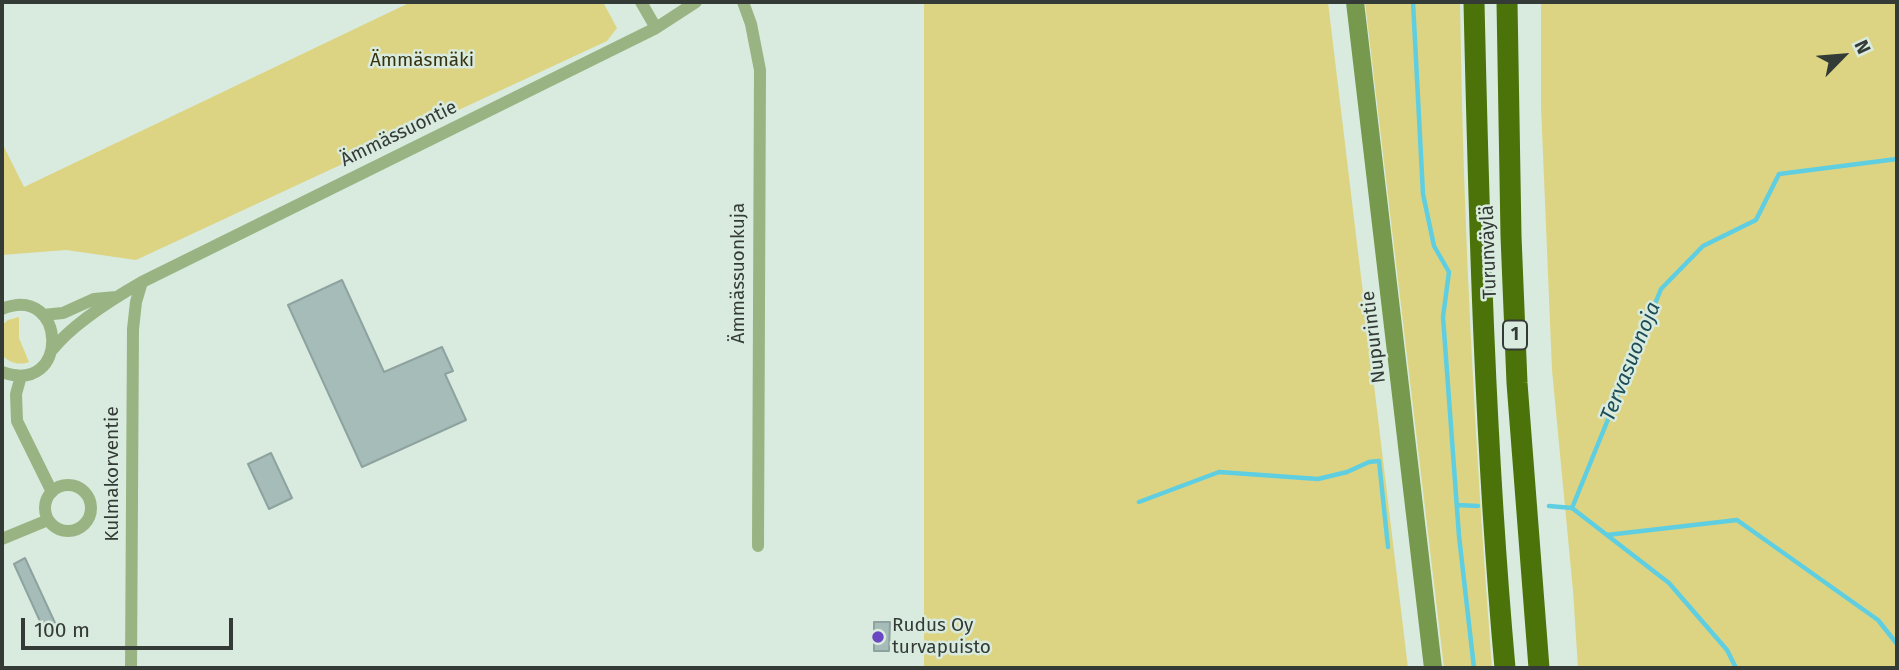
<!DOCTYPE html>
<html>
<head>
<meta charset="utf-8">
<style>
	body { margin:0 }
	#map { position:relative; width:1899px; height:670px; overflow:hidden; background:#d9ebdf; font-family:"Fira Sans",sans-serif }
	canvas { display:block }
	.frame { position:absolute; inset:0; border:4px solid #343b36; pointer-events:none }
	.north { position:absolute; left:1808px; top:21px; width:70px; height:70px; -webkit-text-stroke:5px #d9ebdf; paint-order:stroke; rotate:65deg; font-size:19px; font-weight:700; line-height:28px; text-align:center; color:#343b36 }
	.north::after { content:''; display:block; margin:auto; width:24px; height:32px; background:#343b36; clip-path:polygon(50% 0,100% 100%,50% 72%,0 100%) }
	.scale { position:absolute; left:21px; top:618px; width:212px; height:32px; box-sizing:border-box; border:4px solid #343b36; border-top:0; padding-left:9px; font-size:21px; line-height:24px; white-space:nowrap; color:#343b36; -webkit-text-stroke:5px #d9ebdf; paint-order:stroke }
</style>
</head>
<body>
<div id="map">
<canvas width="1899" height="670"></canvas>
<div class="frame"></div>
<div class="north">N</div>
<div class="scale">100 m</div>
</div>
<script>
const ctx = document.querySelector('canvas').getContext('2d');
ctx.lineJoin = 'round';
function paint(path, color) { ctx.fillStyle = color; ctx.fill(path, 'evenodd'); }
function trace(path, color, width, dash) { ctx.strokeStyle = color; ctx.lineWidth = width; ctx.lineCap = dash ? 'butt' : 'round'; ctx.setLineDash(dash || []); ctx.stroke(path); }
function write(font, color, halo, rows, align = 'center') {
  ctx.font = font + ' "Fira Sans",sans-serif'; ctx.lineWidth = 5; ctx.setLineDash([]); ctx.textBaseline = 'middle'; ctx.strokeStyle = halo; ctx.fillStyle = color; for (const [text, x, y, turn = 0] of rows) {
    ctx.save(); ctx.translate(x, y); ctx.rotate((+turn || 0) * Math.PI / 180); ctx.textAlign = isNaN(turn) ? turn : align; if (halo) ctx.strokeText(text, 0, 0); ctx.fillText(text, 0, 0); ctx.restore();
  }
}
const green = new Path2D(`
	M411,2H603L617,28L607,41L136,260L66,250L2,255V143L24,187Z
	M924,2H1328L1408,668H924Z
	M1365,2H1460C1463,224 1475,446 1492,668H1444Z
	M1541,2H1897V668H1578L1573,591L1552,370L1541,106Z
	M19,317V338L29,362C19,366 8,362 2,355V325L8,320Z`);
const stream = new Path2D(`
	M1413,2L1423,194L1434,246L1449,272L1443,317L1459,536L1474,668
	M1139,502L1219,472L1318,479L1347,472L1369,462L1379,461L1388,547
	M1457,505L1478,506
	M1549,506L1572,508
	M1572,508L1661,289L1703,246L1756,220L1779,174L1897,159
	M1572,508L1669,583L1727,650L1736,668
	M1607,535L1737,520L1878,620L1897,644`);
const building = new Path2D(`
	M342,280L384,372L442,347L453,371L445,374L466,420L362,467L288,305Z
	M271,453L292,498L269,509L248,464Z
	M25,558L56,625L44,630L14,564Z
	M874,622H890L889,651H874Z`);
const street = new Path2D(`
	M641,2L656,28
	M743,2L751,24L760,70L758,546
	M2,309C67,282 71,397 2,372
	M43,315L63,313L94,299L116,297
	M52,350C72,325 114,298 142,282L656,28L696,2
	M21,376L16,394L17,421L52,492
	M45 508a23 23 0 1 1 46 0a23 23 0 1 1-46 0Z
	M2,539L48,520
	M131,668L133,329L136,302L142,282`);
const secondary = new Path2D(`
	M1355,2L1433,668`);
const highway = new Path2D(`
	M1474,2C1479,224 1485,446 1505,668
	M1507,2L1511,236L1517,383L1539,668`);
const markers = [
	[878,637,7,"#6a48c1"]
];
const shields = [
	[1515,335,24]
];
const shieldNames = [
	["1",1515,335]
];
const parkNames = [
	["Ämmäsmäki",422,61]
];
const streetNames = [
	["Ämmässuontie",399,134,-26],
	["Turunväylä",1489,252,-92],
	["Ämmässuonkuja",739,273,-90],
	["Nupurintie",1374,337,-97],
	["Kulmakorventie",113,474,-90]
];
const poiNames = [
	["Rudus Oy",892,626],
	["turvapuisto",892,648]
];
const waterNames = [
	["Tervasuonoja",1631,362,-68]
];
paint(green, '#ddd483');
trace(stream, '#5fcee1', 4.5);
paint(building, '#a6bcb8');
trace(building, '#8ea39f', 2);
trace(street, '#9ab382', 12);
trace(secondary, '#76994d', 18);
trace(highway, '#4c730a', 21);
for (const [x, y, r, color] of markers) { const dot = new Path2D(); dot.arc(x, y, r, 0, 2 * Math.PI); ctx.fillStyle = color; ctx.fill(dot); trace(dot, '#d9ebdf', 2.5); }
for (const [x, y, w] of shields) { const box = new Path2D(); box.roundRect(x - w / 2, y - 14.5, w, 29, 5); ctx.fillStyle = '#d9ebdf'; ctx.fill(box); trace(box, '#343b36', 2); }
write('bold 18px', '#343b36', null, shieldNames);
write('19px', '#37320e', '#d9ebdf', parkNames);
write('19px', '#343b36', '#d9ebdf', streetNames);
write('19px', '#343b36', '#d9ebdf', poiNames, 'left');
write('italic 21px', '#1c4d56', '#d9ebdf', waterNames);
</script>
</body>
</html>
